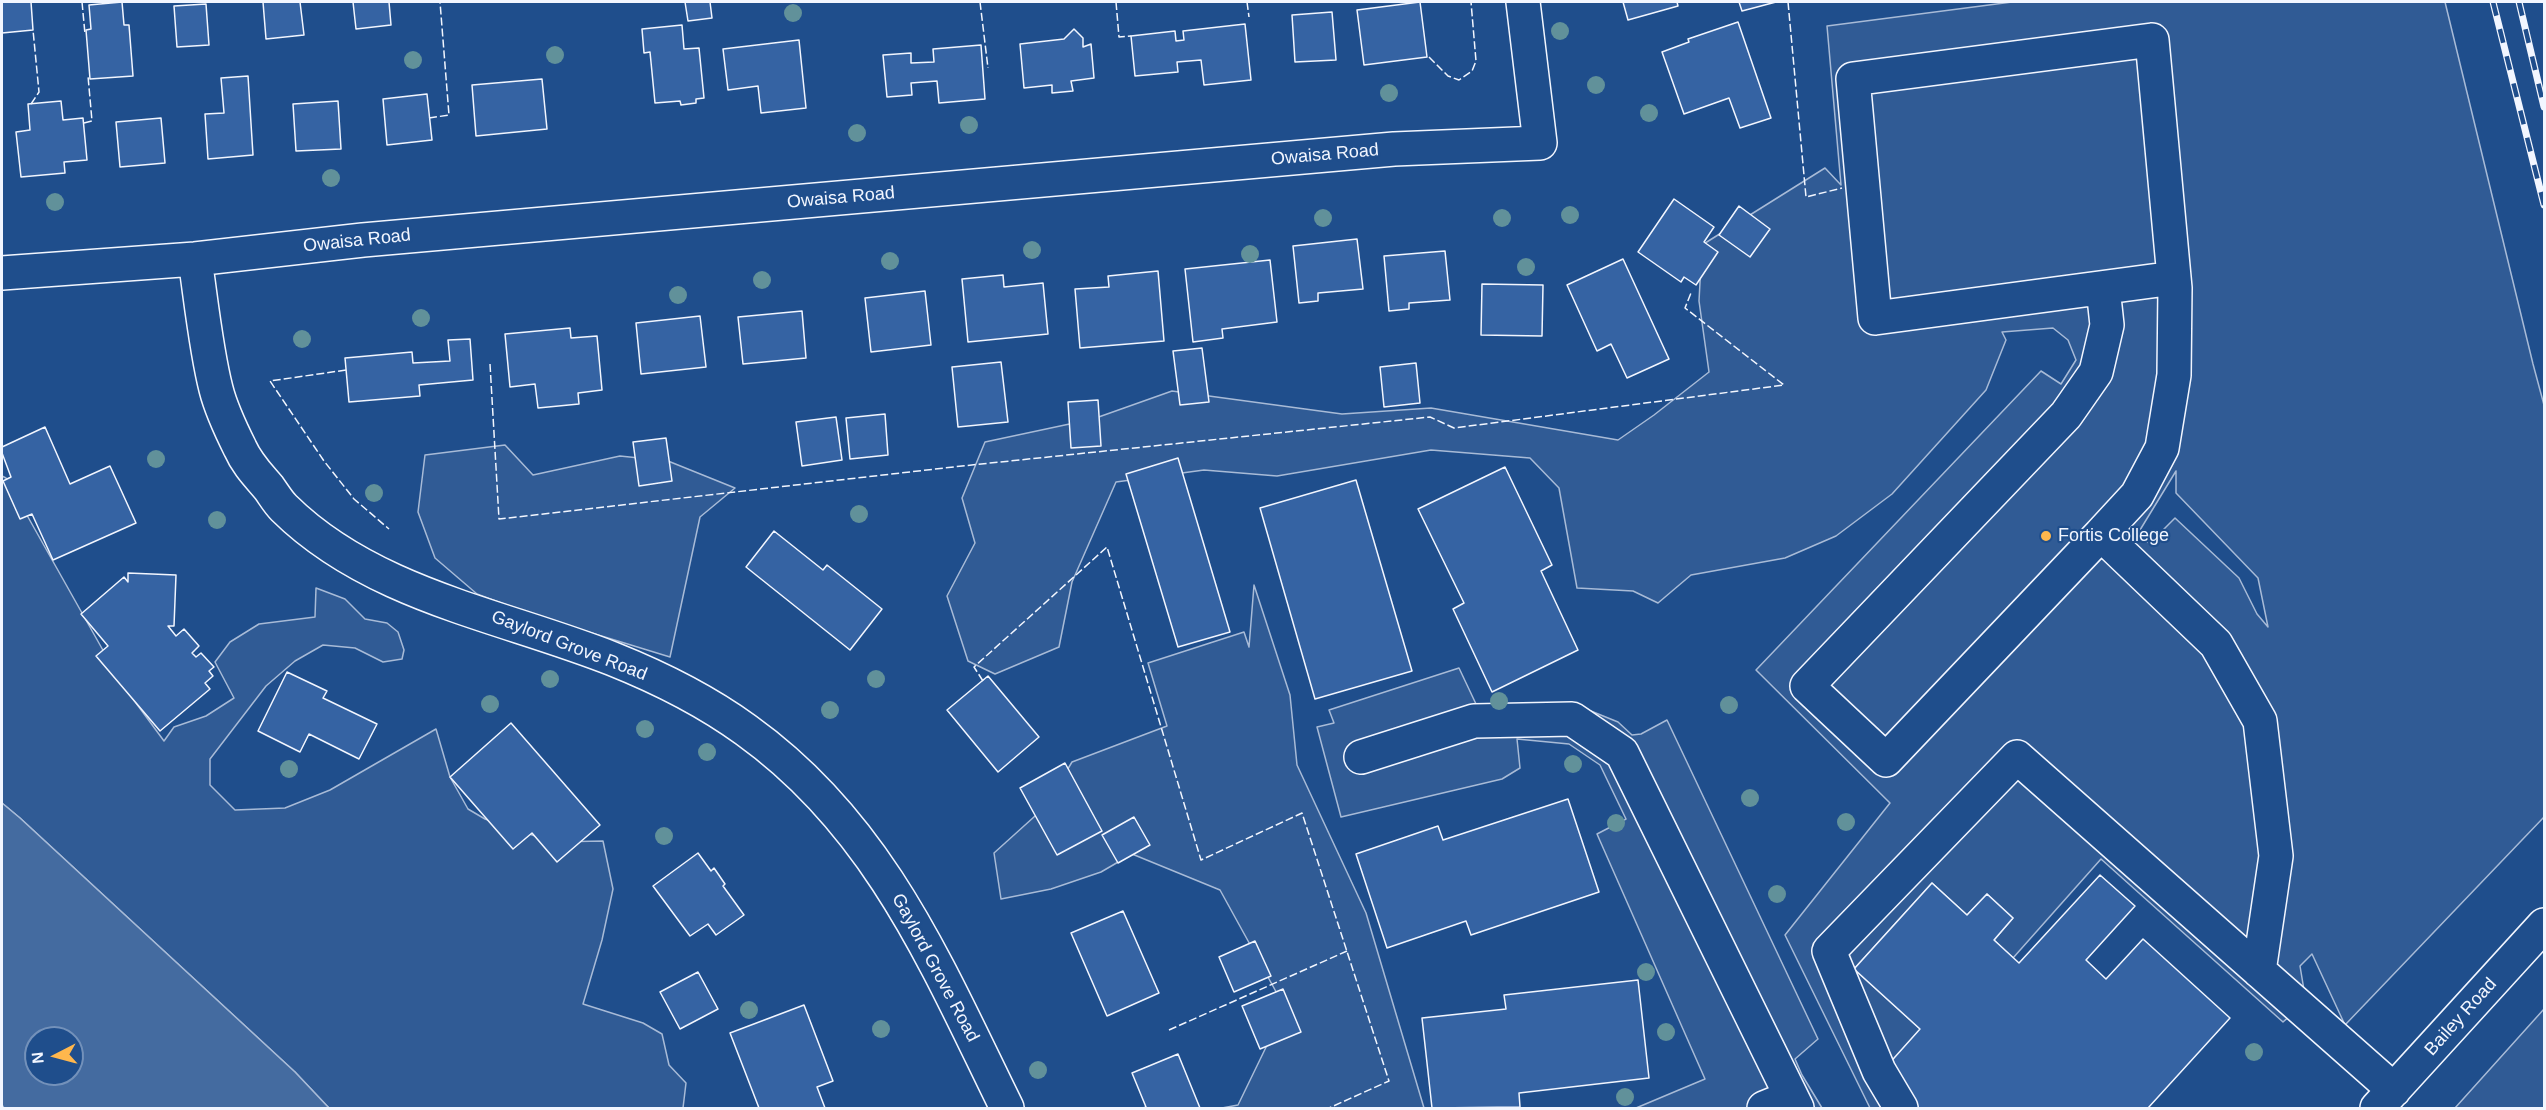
<!DOCTYPE html>
<html>
<head>
<meta charset="utf-8">
<style>
	body { margin:0 }
	#map { position:relative; width:2546px; height:1110px; overflow:hidden; background:#1f4e8c; font-family:Arial,sans-serif }
	canvas { display:block }
	.frame { position:absolute; inset:0; border:3px solid #f2f6ff; pointer-events:none }
	.north { position:absolute; left:24px; top:1026px; width:60px; height:60px; box-sizing:border-box; background:#1f4e8c; border:2px solid #7391ba; border-radius:50%; rotate:264deg; font-size:16px; font-weight:700; line-height:24px; text-align:center; color:#f2f6ff }
	.north::after { content:''; display:block; margin:auto; width:21px; height:27px; background:#ffb74d; clip-path:polygon(50% 0,100% 100%,50% 72%,0 100%) }
</style>
</head>
<body>
<div id="map">
<canvas width="2546" height="1110"></canvas>
<div class="frame"></div>
<div class="north">N</div>
</div>
<script>
const ctx = document.querySelector('canvas').getContext('2d');
ctx.lineJoin = 'round';
function paint(path, color) { ctx.fillStyle = color; ctx.fill(path, 'evenodd'); }
function trace(path, color, width, dash) { ctx.strokeStyle = color; ctx.lineWidth = width; ctx.lineCap = dash ? 'butt' : 'round'; ctx.setLineDash(dash || []); ctx.stroke(path); }
function write(font, color, halo, rows, align = 'center') {
  ctx.font = font + ' Arial,sans-serif'; ctx.lineWidth = 4.5; ctx.setLineDash([]); ctx.textBaseline = 'middle'; ctx.strokeStyle = halo; ctx.fillStyle = color; for (const [text, x, y, turn = 0] of rows) {
    ctx.save(); ctx.translate(x, y); ctx.rotate((+turn || 0) * Math.PI / 180); ctx.textAlign = isNaN(turn) ? turn : align; if (halo) ctx.strokeText(text, 0, 0); ctx.fillText(text, 0, 0); ctx.restore();
  }
}
const built = new Path2D(`
	M2012,2H2445L2533,364L2544,405V817L2345,1025L2312,954L2300,966L2304,990L2310,998L2283,1022L2101,859L2013,958L1994,940L2013,918L1987,894L1967,915L1932,883L1854,969L1920,1029L1911,1108H1870L1785,935L1890,803L1756,670L2041,371L2061,384L2076,360L2068,340L2053,328L2002,332L2006,340L1986,390L1892,494L1836,536L1785,558L1691,575L1658,603L1633,591L1577,588L1559,488L1530,458L1431,450L1277,476L1204,470L1116,482L1072,582L1059,647L995,674L968,661L947,596L975,543L962,498L985,442L1093,419L1172,391L1342,414L1431,408L1618,440L1654,415L1709,372L1699,301L1702,245L1825,168L1841,185L1827,26ZM2176,471V493L2258,578L2268,627L2257,614L2239,578L2175,518L2150,543L2141,540L2140,530Z
	M505,445L533,475L620,456L668,461L735,488L700,517L670,657L533,615L477,594L435,558L418,512L425,455Z
	M2,476L6,478L122,684L164,741L174,727L206,716L234,698L215,662L230,642L259,624L315,617L316,588L345,599L365,619L387,623L398,632L404,650L402,659L383,662L355,648L323,645L295,661L266,686L210,759V785L235,810L285,808L330,790L436,729L450,777L468,809L485,819L553,842L603,841L613,889L602,940L583,1004L643,1023L662,1034L669,1065L686,1083L683,1108H329L295,1072L20,818L2,803Z
	M1254,585L1290,695L1297,765L1366,913L1424,1108H1222L1238,1105L1285,1008L1220,890L1132,854L1101,872L1051,889L1001,899L994,853L1045,807L1072,762L1167,726L1148,663L1244,632L1249,647Z
	M1459,668L1476,704L1581,707L1618,722L1632,735L1641,734L1667,720L1818,1039L1795,1059L1802,1075L1822,1108H1636L1705,1079L1597,834L1626,819L1600,765L1569,744L1517,739L1520,768L1502,779L1341,817L1317,727L1334,723L1329,710Z
	M2544,1009V1108H2455Z`);
const water = new Path2D(`
	M2,803L20,818L295,1072L329,1108H4L2,1105ZM36,1038H72V1074H36Z`);
const building = new Path2D(`
	M2,2H31L33,30L2,33Z
	M122,2L124,25H129L133,76L90,79L86,30L91,29L89,5Z
	M263,2H300L304,35L266,39Z
	M353,2H389L391,25L356,29Z
	M685,2H710L712,18L688,21Z
	M1420,2L1427,57L1364,65L1357,10Z
	M1623,2H1677L1678,6L1628,20Z
	M1739,2H1776L1742,11Z
	M206,4L209,45L177,47L174,6Z
	M1332,12L1336,60L1295,62L1292,15Z
	M1738,22L1771,118L1740,128L1729,98L1684,114L1662,52L1689,42L1688,39Z
	M1245,24L1251,80L1204,85L1201,60L1177,62L1178,72L1135,76L1131,36L1175,31L1176,41L1184,40L1183,31Z
	M682,25L684,49L699,48L704,98L696,99V103L681,105L680,101L655,103L650,52L644,53L642,29Z
	M1074,29L1083,38V47L1091,44L1094,78L1071,81L1073,91L1052,93V85L1024,88L1020,44L1064,39Z
	M799,40L806,108L761,113L758,86L728,90L723,49Z
	M981,45L985,99L939,103L937,81L911,83L912,95L887,97L883,55L911,53V63L934,62L933,49Z
	M248,76L253,155L208,159L205,114L224,113L221,78Z
	M542,79L547,129L476,136L472,85Z
	M427,94L432,140L387,145L383,99Z
	M61,101L63,120L83,118L87,160L64,162L65,173L21,177L16,132L30,130L28,104Z
	M338,101L341,149L296,151L293,104Z
	M161,118L165,163L120,167L116,122Z
	M1674,199L1714,227L1704,242L1718,252L1696,285L1684,277L1681,282L1638,252Z
	M1739,206L1770,229L1750,257L1719,235Z
	M1357,239L1363,289L1318,293V301L1299,303L1293,246Z
	M1445,251L1450,300L1409,303V309L1389,311L1384,256Z
	M1623,259L1669,359L1627,378L1611,344L1597,351L1567,285Z
	M1270,260L1277,322L1222,329L1223,338L1193,342L1185,269Z
	M1158,271L1164,341L1080,348L1075,289L1109,287L1108,276Z
	M1003,275L1004,287L1043,283L1048,334L968,342L962,279Z
	M1482,284L1543,285L1542,336L1481,335Z
	M925,291L931,345L871,352L865,298Z
	M802,311L806,358L743,364L738,317Z
	M700,316L706,367L641,374L636,323Z
	M570,328L571,338L597,336L602,390L578,393L579,404L538,408L535,384L510,387L505,334Z
	M470,339L473,380L419,385L420,396L349,402L345,358L412,352L413,363L450,361L448,340Z
	M1202,348L1209,402L1180,405L1173,351Z
	M1001,362L1008,422L958,427L952,367Z
	M1416,363L1420,403L1384,407L1380,367Z
	M1098,400L1101,446L1071,448L1068,402Z
	M885,414L888,455L850,459L846,418Z
	M836,417L842,460L802,466L796,422Z
	M45,427L70,484L110,466L136,523L53,560L32,514L20,519L3,481L11,477L2,453V447Z
	M666,438L672,481L639,486L633,442Z
	M1178,458L1230,632L1178,647L1126,474Z
	M1505,467L1552,565L1541,571L1578,650L1492,692L1453,609L1464,603L1418,509Z
	M1356,480L1412,671L1315,699L1260,508Z
	M774,531L823,570L827,565L882,609L850,650L746,567Z
	M128,573L176,575L174,626H168L176,636L184,629L199,646L192,653L196,657L201,653L214,667L209,671L213,676L205,683L210,689L160,731L96,656L108,646L81,614L124,577L128,582Z
	M287,672L327,691L323,698L377,724L359,759L309,734L300,752L258,731Z
	M988,676L1039,737L998,772L947,710Z
	M511,723L600,825L557,862L532,833L513,849L450,777Z
	M1065,763L1102,831L1057,855L1020,788Z
	M1568,799L1599,892L1471,935L1466,921L1387,948L1356,854L1438,826L1443,840Z
	M1134,817L1150,845L1118,863L1102,835Z
	M698,853L711,871L714,868L725,884L723,886L744,915L716,935L708,924L690,936L653,886Z
	M2100,875L2135,906L2086,960L2106,979L2143,939L2230,1018L2148,1108H1911L1886,1067L1920,1029L1854,969L1932,883L1967,915L1987,894L2013,918L1994,940L2019,963Z
	M1123,911L1159,993L1107,1016L1071,933Z
	M1255,941L1271,976L1234,992L1219,957Z
	M698,972L718,1009L680,1029L660,992Z
	M1638,980L1649,1078L1519,1093L1520,1107L1432,1108L1422,1018L1506,1009L1504,995Z
	M1283,989L1301,1032L1260,1049L1242,1006Z
	M804,1005L833,1081L817,1087L825,1108H759L730,1033Z
	M1178,1054L1200,1108H1143L1146,1107L1132,1073Z`);
const minor = new Path2D(`
	M195,259C201,300 206,350 216,389C221,409 231,430 240,448C247,464 258,475 269,488C274,495 278,502 284,508C372,595 502,615 613,659C658,677 706,701 746,730C880,826 937,966 1007,1108
	M2,273L195,259L363,240L1394,149L1540,143L1523,2
	M2103,288L2107,325L2096,372L2066,415L1807,686L1886,760L2101,534L2216,644L2260,721L2276,856L2259,971
	M2101,534L2137,495L2162,448L2174,375L2175,288L2152,40L1853,79L1875,318L2174,278
	M1361,757L1474,721L1572,719L1622,753L1797,1108
	M1764,1108L1791,1097
	M1901,1108L1879,1071L1829,951L2017,757L2394,1090
	M2377,1108L2544,925`);
const rail = new Path2D(`
	M2493,2L2544,205
	M2519,2L2544,107`);
const fence = new Path2D(`
	M82,2L85,34
	M980,2L988,68
	M1116,2L1119,37L1131,36
	M1247,2L1249,17
	M1788,2L1806,197L1842,188
	M1429,57L1448,76L1459,80L1472,71L1476,61L1471,2
	M31,104L39,92L33,30
	M429,118L449,115L440,2
	M84,123L92,121L88,76
	M490,364L499,519L962,466L1430,417L1454,428L1784,385L1685,308L1691,293
	M346,370L270,381L324,461L354,499L389,529
	M983,681L974,667L1107,547L1201,860L1302,813L1389,1081L1329,1108
	M1169,1030L1347,951`);
const trees = [
	[793,13],
	[1560,31],
	[555,55],
	[413,60],
	[1596,85],
	[1389,93],
	[1649,113],
	[969,125],
	[857,133],
	[331,178],
	[55,202],
	[1570,215],
	[1323,218],
	[1502,218],
	[1032,250],
	[1250,254],
	[890,261],
	[1526,267],
	[762,280],
	[678,295],
	[421,318],
	[302,339],
	[156,459],
	[374,493],
	[859,514],
	[217,520],
	[550,679],
	[876,679],
	[1499,701],
	[490,704],
	[1729,705],
	[830,710],
	[645,729],
	[707,752],
	[1573,764],
	[289,769],
	[1750,798],
	[1846,822],
	[1616,823],
	[664,836],
	[1777,894],
	[1646,972],
	[749,1010],
	[881,1029],
	[1666,1032],
	[2254,1052],
	[1038,1070],
	[1625,1097]
];
const markers = [
	[2046,536,6,"#ffb74d"]
];
const streetNames = [
	["Owaisa Road",1325,155,-5],
	["Owaisa Road",841,198,-5],
	["Owaisa Road",357,241,-6],
	["Gaylord Grove Road",569,646,21],
	["Gaylord Grove Road",935,968,62],
	["Bailey Road",2461,1017,-48]
];
const poiNames = [
	["Fortis College",2058,536]
];
paint(built, '#305b95');
trace(built, '#a8bbd7', 1.5);
paint(water, '#446ba0');
trace(water, '#a8bbd7', 1.5);
paint(building, '#3563a3');
trace(building, '#f2f6ff', 1.5);
trace(minor, '#f2f6ff', 36);
trace(minor, '#1f4e8c', 33);
trace(rail, '#f2f6ff', 7);
trace(rail, '#1f4e8c', 4.5, [14]);
trace(fence, '#f2f6ff', 1.5, [8, 3]);
ctx.fillStyle = '#61919a';
for (const [x, y] of trees) { ctx.beginPath(); ctx.arc(x, y, 9, 0, 2 * Math.PI); ctx.fill(); }
for (const [x, y, r, color] of markers) { const dot = new Path2D(); dot.arc(x, y, r, 0, 2 * Math.PI); ctx.fillStyle = color; ctx.fill(dot); trace(dot, '#1f4e8c', 2); }
write('18px', '#f2f6ff', '#1f4e8c', streetNames);
write('18px', '#f2f6ff', '#1f4e8c', poiNames, 'left');
</script>
</body>
</html>
